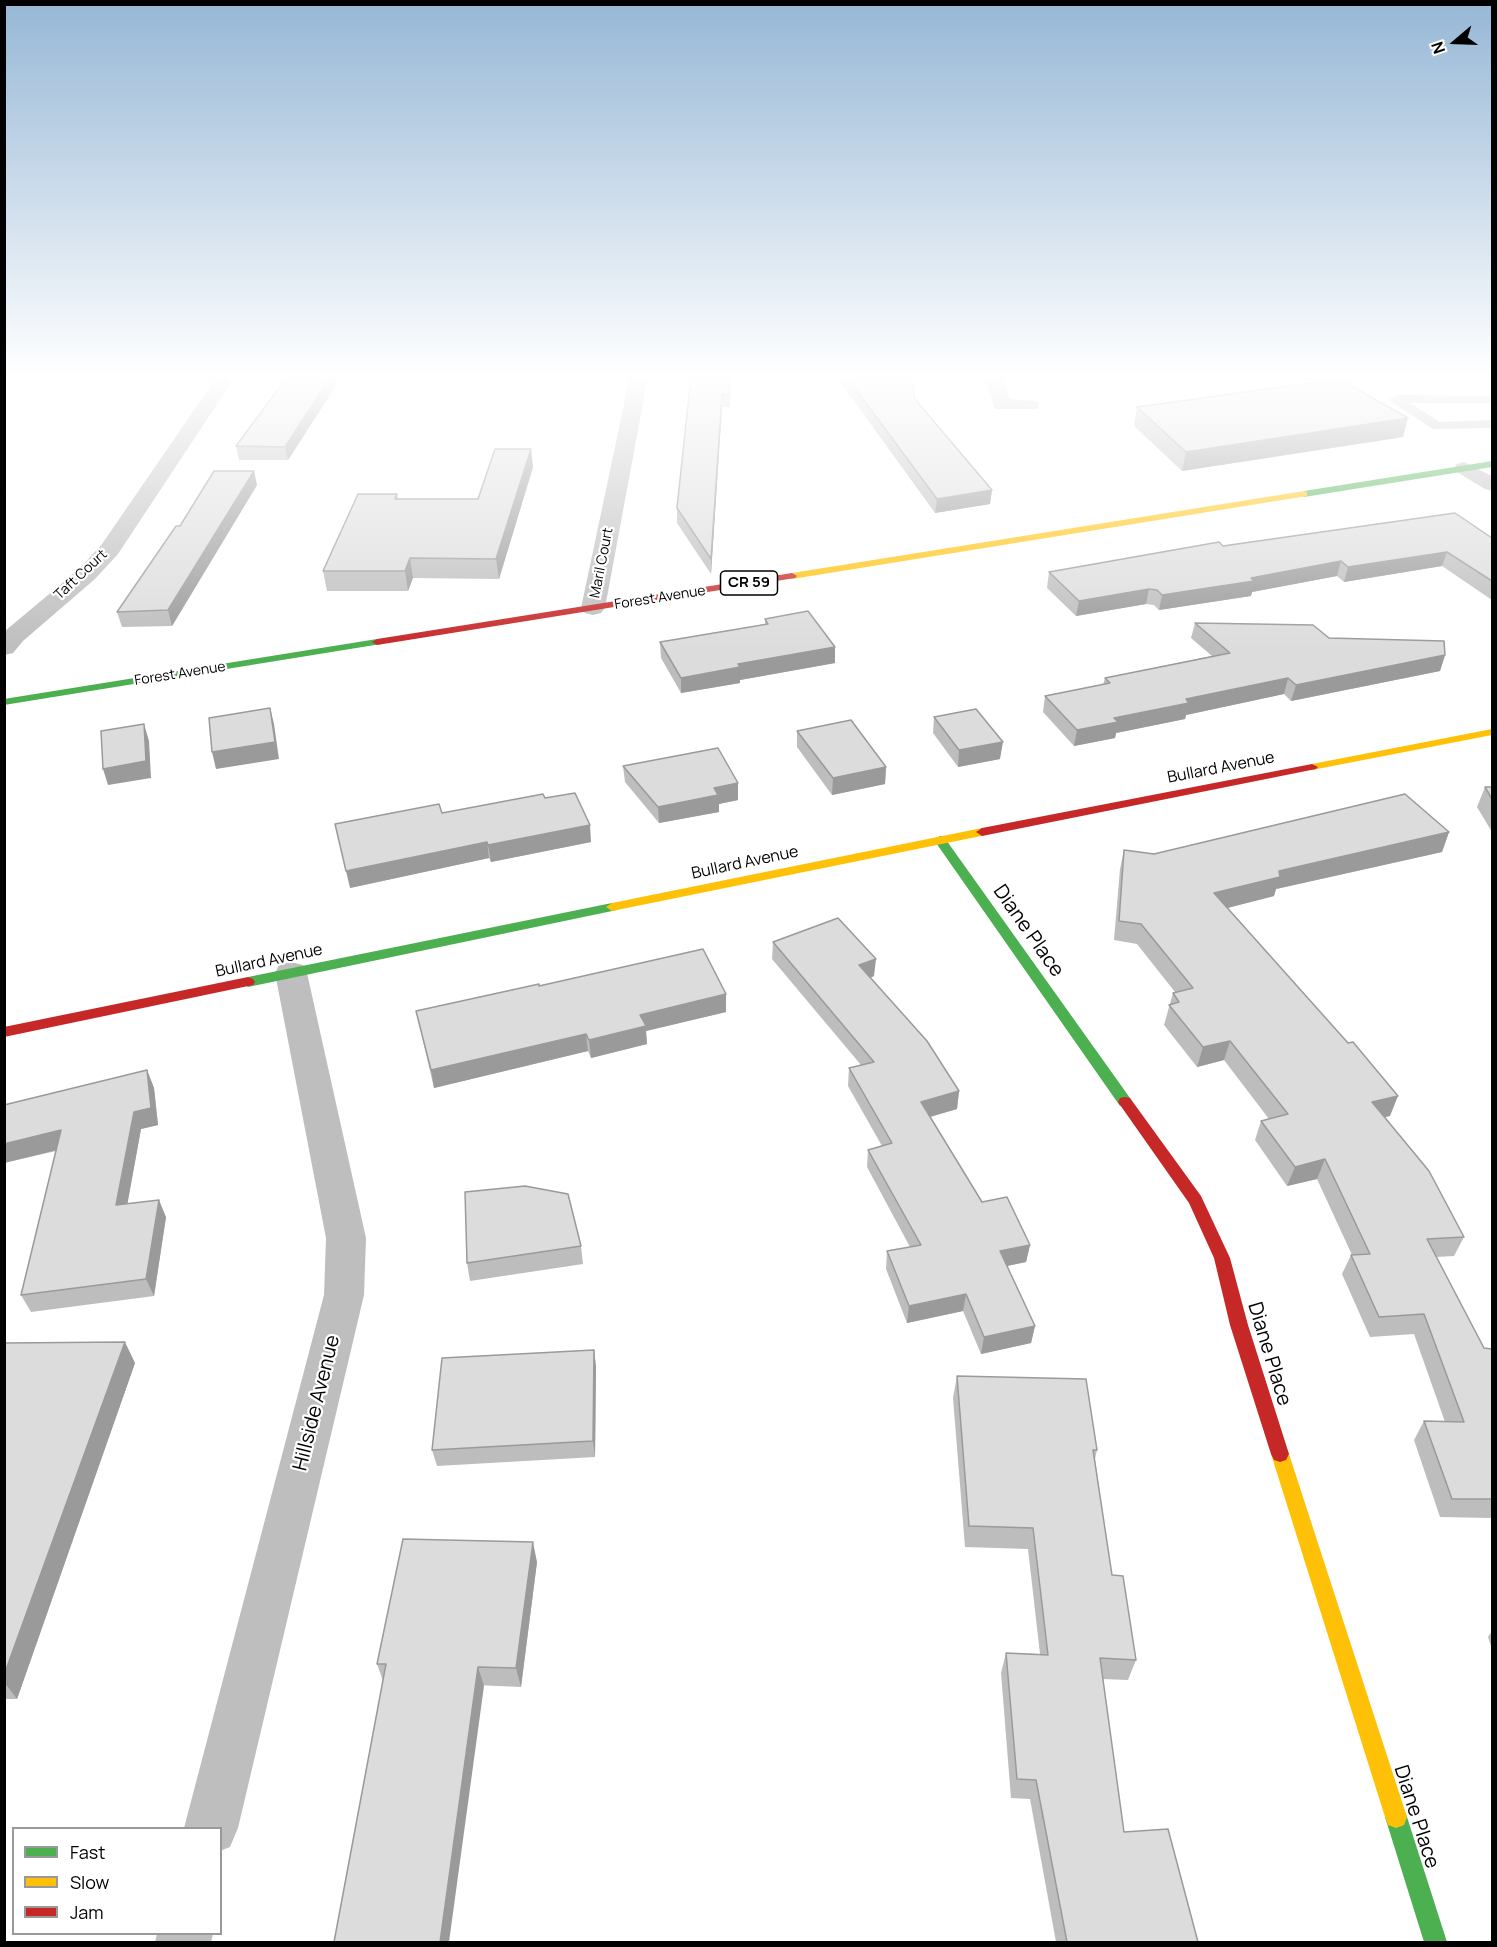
<!DOCTYPE html>
<html>
<head>
<meta charset="utf-8">
<style>
	body { margin:0 }
	#map { position:relative; width:1497px; height:1947px; overflow:hidden; background:#fff; font-family:Manrope,sans-serif }
	canvas { display:block }
	.frame { position:absolute; inset:0; border:6px solid #000; pointer-events:none }
	.legend { position:absolute; left:12px; top:1827px; width:210px; height:108px; box-sizing:border-box; background:#fff; border:2px solid #999; margin:0; padding:8px 10px; list-style:none; font-size:18px; color:#000 }
	.legend li { display:flex; align-items:center; gap:12px; height:30px }
	.legend b { width:30px; border:2px solid #999 }
	.north { position:absolute; left:1425px; top:12px; width:60px; height:60px; -webkit-text-stroke:4px #fff; paint-order:stroke; rotate:251deg; font-size:16px; font-weight:700; line-height:24px; text-align:center; color:#000 }
	.north::after { content:''; display:block; margin:auto; width:21px; height:27px; background:#000; clip-path:polygon(50% 0,100% 100%,50% 72%,0 100%) }
</style>
</head>
<body>
<div id="map">
<canvas width="1497" height="1947"></canvas>
<div class="frame"></div>
<ul class="legend">
<li><b style="height:8px;background:#4caf50"></b>Fast</li>
<li><b style="height:8px;background:#ffc107"></b>Slow</li>
<li><b style="height:8px;background:#c62828"></b>Jam</li>
</ul>
<div class="north">N</div>
</div>
<script>
const ctx = document.querySelector('canvas').getContext('2d');
ctx.lineJoin = 'round';
function paint(path, color) { ctx.fillStyle = color; ctx.fill(path, 'evenodd'); }
function trace(path, color, width, dash) { ctx.strokeStyle = color; ctx.lineWidth = width; ctx.lineCap = dash ? 'butt' : 'round'; ctx.setLineDash(dash || []); ctx.stroke(path); }
function write(font, color, halo, rows, align = 'center') {
  ctx.font = font + ' Manrope,sans-serif'; ctx.lineWidth = 4.5; ctx.setLineDash([]); ctx.textBaseline = 'middle'; ctx.strokeStyle = halo; ctx.fillStyle = color; for (const [text, x, y, turn = 0] of rows) {
    ctx.save(); ctx.translate(x, y); ctx.rotate((+turn || 0) * Math.PI / 180); ctx.textAlign = isNaN(turn) ? turn : align; if (halo) ctx.strokeText(text, 0, 0); ctx.fillText(text, 0, 0); ctx.restore();
  }
}
const lane = new Path2D(`
	M1396,395L1492,396V403H1410L1440,422L1492,420V428L1433,429L1392,402L1390,399Z`);
const street = new Path2D(`
	M205,376H225L231,383L118,554L95,579L23,641L13,653L4,655L5,631L79,569L102,544L212,384Z
	M630,376H648L605,608L601,613L593,615L585,613L581,608Z
	M984,376H1002L1010,399L1037,401L1039,405L1037,409H995Z
	M1464,462L1492,476V491L1485,489L1457,472L1454,468L1457,464Z
	M291,962L303,965L307,973L366,1238L364,1295L238,1828L230,1847L220,1851V1828H184L324,1295L326,1238L275,973L279,965Z
	M157,1934H213L211,1942H155Z`);
const fast = new Path2D(`
	M1492,461V467L1304,497L1300,494L1304,491Z
	M377,639L382,642L381,644L4,705V699Z
	M940,836L944,837L1130,1098L1132,1102L1130,1106H1120L934,840Z
	M612,903L617,904L618,907L617,910L248,987L241,982L248,977Z
	M1396,1806L1404,1809L1407,1817L1447,1942H1424L1385,1817L1388,1809Z`);
const slow = new Path2D(`
	M1304,491L1307,492V496L792,579L787,576L792,573Z
	M1492,729V735L1312,770L1306,767L1312,764Z
	M982,828L986,829L988,832L986,835L612,911L606,907L612,903Z
	M1280,1446L1286,1448L1289,1454L1407,1817L1404,1825L1396,1828L1388,1825L1385,1817L1271,1454L1274,1448Z`);
const jam = new Path2D(`
	M792,573L797,576L795,578L377,645L372,642L377,639Z
	M1312,764L1318,767L1316,769L982,836L976,832L982,828Z
	M248,977L253,979L255,982L253,985L4,1037V1027Z
	M1125,1097L1130,1098L1201,1196L1230,1258L1248,1325L1289,1454L1286,1460L1280,1462L1274,1460L1271,1454L1230,1325L1214,1258L1189,1203L1118,1102L1120,1098Z`);
const wall = new Path2D(`
	M331,376H335L337,384L288,460H239L236,446Z
	M729,376L730,407H722L711,574L677,523V508L690,387Z
	M836,376H912L914,398L992,490L990,504L935,513Z
	M1137,407L1403,437L1182,471L1134,426Z
	M533,467L499,579L413,578L408,591H327L323,571L397,494L398,499H478Z
	M257,485L172,626L122,627L117,612L180,526Z
	M1492,538V600L1442,566L1344,582L1337,576L1252,592L1251,596L1159,610L1154,605L1146,604L1076,616L1047,588L1049,572L1223,546Z
	M765,619L835,647V663L740,680V683L681,693L661,658L660,642L765,624Z
	M1195,623L1329,638L1445,655L1440,671L1291,701L1284,694L1186,715L1185,719L1116,733L1115,738L1074,746L1043,712L1045,696L1103,685L1105,678L1212,656L1191,638Z
	M934,717L1000,759L958,767L933,733Z
	M797,731L886,767L885,784L832,795L797,747Z
	M623,766L738,783V800L719,804V812L659,823L625,782Z
	M1485,787H1492V832L1477,807Z
	M545,798L591,842L491,862L489,858L350,888L442,813Z
	M1449,832L1442,852L1276,889L1274,896L1227,908L1390,1116L1385,1117L1464,1237L1454,1256L1436,1257L1484,1348L1492,1349V1522L1491,1518L1440,1517L1414,1440L1424,1421L1445,1422L1414,1334L1370,1337L1342,1274L1351,1255H1352L1317,1179L1287,1186L1255,1140L1261,1121L1269,1119L1224,1060L1197,1067L1164,1025L1173,993L1175,992L1137,944L1114,940L1120,869L1124,850L1154,854Z
	M773,942L874,976L871,978L959,1091L957,1109L930,1117L982,1202L1030,1245L1026,1262L1007,1266L1035,1326L1031,1343L981,1354L963,1311L907,1323L886,1269L887,1251L910,1247L867,1167L868,1150L882,1146L848,1086L849,1068L861,1065L772,959Z
	M539,986L726,994V1012L646,1031L647,1044L591,1058L588,1051L434,1088L416,1011Z
	M147,1070L154,1088L158,1125L141,1129L127,1204L166,1217L154,1296L31,1312L21,1295L56,1151L4,1163V1105Z
	M581,1246L583,1264L470,1281L467,1263Z
	M4,1343L135,1363L17,1699H4Z
	M594,1350L596,1367L595,1457L437,1466L432,1450Z
	M957,1376L1097,1450L1095,1459L1112,1575L1136,1660L1128,1680L1103,1679L1124,1832L1198,1942H1056L1030,1799L1011,1798L1001,1673L1006,1653L1040,1654L1028,1549L965,1547L953,1398Z
	M537,1562L521,1687L383,1681L377,1664Z
	M1492,1631V1649L1488,1637Z`);
const shadedWall = new Path2D(`
	M331,376H335L337,384L288,460L285,447Z
	M722,394V407L711,574V559Z
	M1408,418L1403,437L1182,471L1186,452Z
	M531,449L533,467L499,579L496,559Z
	M254,471L257,485L172,626L168,610Z
	M992,490L990,504L935,513L937,499Z
	M1447,552L1442,566L1344,582L1348,567Z
	M410,558L413,578L408,591L405,571Z
	M1341,561L1337,576L1252,592L1251,596L1159,610L1162,595Z
	M1149,589L1146,604L1076,616L1079,601Z
	M835,647V663L740,680V683L681,693V678L738,664Z
	M1445,655L1440,671L1291,701L1296,685Z
	M1288,678L1284,694L1186,715L1185,719L1116,733L1115,738L1074,746L1077,730L1114,718L1186,699Z
	M270,708L274,724L279,759L216,769L212,752Z
	M144,724L149,741L151,778L108,785L103,769Z
	M1003,742L1000,759L958,767L959,750Z
	M886,767L885,784L832,795L833,778Z
	M738,783V800L719,804V812L659,823L658,807L714,788Z
	M590,825L591,842L491,862L488,845Z
	M1449,832L1442,852L1276,889L1274,896L1208,913L1214,893L1279,871Z
	M487,842L489,858L350,888L346,871Z
	M876,959L874,976L858,982L859,965Z
	M726,994V1012L646,1031L647,1044L591,1058L589,1040L640,1015Z
	M586,1034L588,1051L434,1088L431,1070Z
	M1230,1041L1224,1060L1197,1067L1203,1047Z
	M147,1070L154,1088L158,1125L141,1129L124,1223L116,1205L134,1112Z
	M959,1091L957,1109L919,1120L921,1102Z
	M1398,1096L1390,1116L1364,1122L1372,1102Z
	M61,1130L69,1147L4,1163V1144Z
	M1325,1159L1317,1179L1287,1186L1295,1167Z
	M159,1200L166,1217L154,1296L146,1279Z
	M1030,1245L1026,1262L997,1268L1000,1251Z
	M966,1294L963,1311L907,1323L909,1306Z
	M1035,1326L1031,1343L981,1354L984,1337Z
	M125,1342L135,1363L17,1699L4,1682V1675Z
	M594,1350L596,1367L595,1457L593,1441Z
	M533,1542L537,1562L521,1687L516,1668Z
	M478,1667L484,1686L449,1942H440Z`);
const building = new Path2D(`
	M288,376H331L285,447L236,446Z
	M691,376H729L730,394H722L711,559L677,508Z
	M846,376H912L914,398L992,490L937,499Z
	M1339,379L1408,418L1186,452L1137,407Z
	M495,449H531L496,559L410,558L405,571H323L358,494H397L395,499H478Z
	M214,471H254L168,610L117,612L176,526H180Z
	M1455,513L1492,538V581L1447,552L1348,567L1341,561L1251,578L1254,581L1162,595L1157,590L1149,589L1079,601L1049,572L1219,542L1223,546Z
	M808,611L835,647L738,664L740,667L681,678L660,642L768,624L765,619Z
	M1195,623L1313,625L1329,638L1444,641L1445,655L1296,685L1288,678L1186,699L1189,703L1114,718L1118,722L1077,730L1045,696L1110,683L1105,678L1230,653Z
	M270,708L275,742L212,752L209,718Z
	M976,709L1003,742L959,750L934,717Z
	M851,720L886,767L833,778L797,731Z
	M144,724L146,761L103,769L101,731Z
	M718,748L738,783L714,788L718,795L658,807L623,766Z
	M1485,787H1492V799Z
	M575,793L590,825L488,845L487,842L346,871L335,824L439,804L442,813L543,794L545,798Z
	M1405,794L1449,832L1279,871L1280,877L1214,893L1348,1043L1353,1042L1398,1096L1372,1102L1429,1171L1464,1237L1427,1239L1484,1348L1492,1349V1499H1452L1424,1421L1464,1422L1424,1314L1379,1317L1351,1255L1370,1254L1325,1159L1295,1167L1261,1121L1288,1114L1230,1041L1203,1047L1169,1005L1179,1002L1173,993L1193,988L1141,924L1119,921L1124,850L1154,854Z
	M838,918L876,959L859,965L927,1041L959,1091L921,1102L982,1202L1007,1197L1030,1245L1000,1251L1035,1326L984,1337L966,1294L909,1306L887,1251L921,1245L868,1150L892,1143L849,1068L874,1062L773,942Z
	M703,949L726,994L640,1015L646,1026L589,1040L586,1034L431,1070L416,1011L539,984V986Z
	M147,1070L151,1108L134,1112L116,1205L159,1200L146,1279L21,1295L61,1130L4,1144V1105Z
	M525,1186L568,1194L581,1246L467,1263L465,1192Z
	M125,1342L4,1675V1343Z
	M594,1350L593,1441L432,1450L442,1358Z
	M957,1376L1086,1379L1097,1450H1093L1112,1575L1123,1576L1136,1660L1100,1658L1124,1832L1168,1829L1198,1942H1067L1036,1780L1017,1779L1006,1653L1048,1655L1033,1528L969,1526Z
	M403,1539L533,1542L516,1668L478,1667L440,1942H334L386,1664H377Z`);
const farStreetnames = [
	["Maril Court",602,563,-79],
	["Taft Court",81,575,-43],
	["Forest Avenue",660,598,-9],
	["Forest Avenue",180,674,-9]
];
const shields = [
	[749,583,57]
];
const shieldNames = [
	["CR 59",749,583]
];
const streetNames = [
	["Bullard Avenue",1221,768,-11],
	["Bullard Avenue",745,863,-12],
	["Bullard Avenue",269,961,-12]
];
const nearStreetnames = [
	["Diane Place",1028,931,55],
	["Diane Place",1269,1354,73],
	["Hillside Avenue",317,1403,-76],
	["Diane Place",1416,1817,72]
];
paint(lane, '#bebebe');
paint(street, '#bebebe');
paint(fast, '#4caf50');
paint(slow, '#ffc107');
paint(jam, '#c62828');
paint(wall, '#bdbdbd');
paint(shadedWall, '#9a9a9a');
paint(building, '#dcdcdc');
trace(building, '#9a9a9a', 1.5);
const sky = ctx.createLinearGradient(0, 0, 0, 648);
sky.addColorStop(0, '#96b7d6');
sky.addColorStop(0.58, '#fff');
sky.addColorStop(1, '#ffffff00');
ctx.fillStyle = sky;
ctx.fillRect(0, 0, 1497, 648);
write('14px', '#000', '#fff', farStreetnames);
for (const [x, y, w] of shields) { const box = new Path2D(); box.roundRect(x - w / 2, y - 12, w, 24, 4.5); ctx.fillStyle = '#fff'; ctx.fill(box); trace(box, '#000', 1.5); }
write('bold 15px', '#000', null, shieldNames);
write('16px', '#000', '#fff', streetNames);
write('20px', '#000', '#fff', nearStreetnames);
</script>
</body>
</html>
